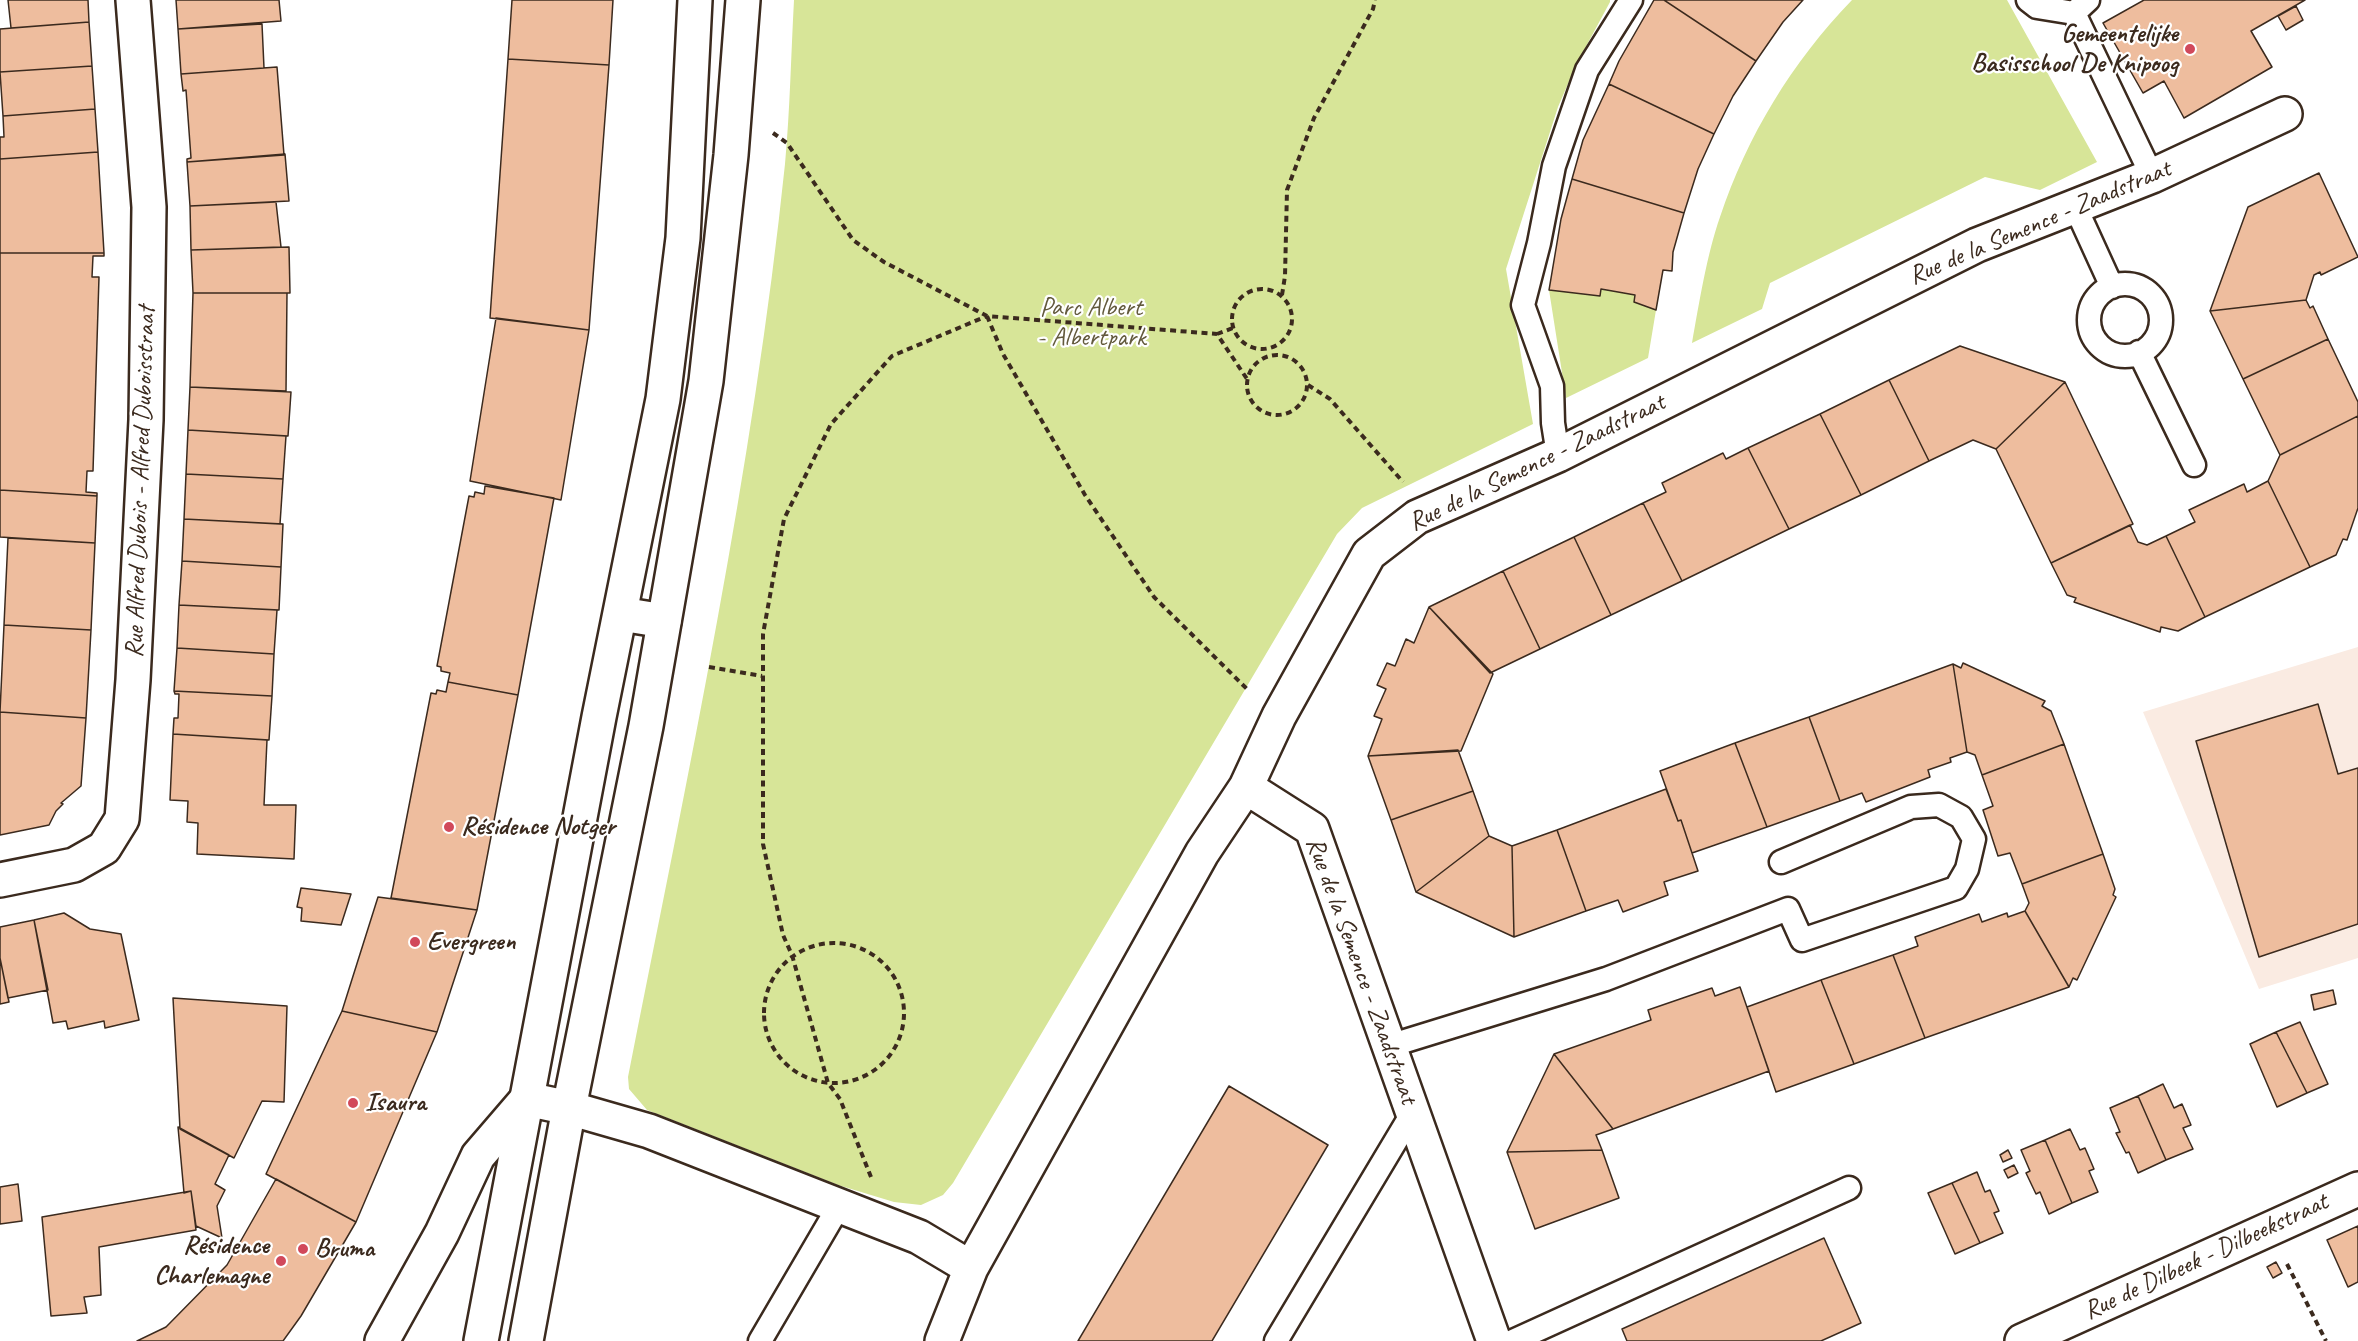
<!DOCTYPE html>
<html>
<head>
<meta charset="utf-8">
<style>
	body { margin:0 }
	canvas { display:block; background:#fff }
</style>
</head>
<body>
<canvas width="2358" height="1341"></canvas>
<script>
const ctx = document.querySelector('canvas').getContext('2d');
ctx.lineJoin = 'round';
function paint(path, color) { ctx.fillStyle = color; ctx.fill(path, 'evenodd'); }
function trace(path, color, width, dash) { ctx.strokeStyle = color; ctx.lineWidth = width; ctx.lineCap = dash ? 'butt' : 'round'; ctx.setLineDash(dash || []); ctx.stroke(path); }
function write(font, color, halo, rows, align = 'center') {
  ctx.font = font + ' Caveat,sans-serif'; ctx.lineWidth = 4.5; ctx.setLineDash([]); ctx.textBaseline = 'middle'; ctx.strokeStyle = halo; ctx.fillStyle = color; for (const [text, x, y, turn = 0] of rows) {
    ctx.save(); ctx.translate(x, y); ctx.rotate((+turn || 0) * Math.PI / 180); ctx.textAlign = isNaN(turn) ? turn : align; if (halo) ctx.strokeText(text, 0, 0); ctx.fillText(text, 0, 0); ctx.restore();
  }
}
const built = new Path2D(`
	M2358,647V958L2259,989L2143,712Z`);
const green = new Path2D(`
	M794,0H1610V2L1576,65L1558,107L1506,269L1533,424L1362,508L1337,534L953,1183L943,1195L921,1205L894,1202L838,1185L647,1110L629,1089L628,1077C688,774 753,471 785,164C790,110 791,55 794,0Z
	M1852,0H2007L2097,162L2040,190L1985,177L1770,283L1762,309L1692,343C1699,304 1707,254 1720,217C1747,136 1792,62 1852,0Z
	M1601,289L1635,295L1634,302L1656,310L1648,358L1566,398L1549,290L1599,296Z`);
const building = new Path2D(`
	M8,0H88L89,22L11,28Z
	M176,0H279L281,21L178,29Z
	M512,0H613L609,65L508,59Z
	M1654,0H1664L1756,61L1733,96L1714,134L1609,84L1619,61Z
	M1664,0H1803L1783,22L1756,61Z
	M2144,0H2305L2251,31L2272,67L2184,118L2164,81L2143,93L2103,23Z
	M2296,6L2303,20L2286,30L2278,16Z
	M89,22L92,66L0,72V29Z
	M262,24L264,68L181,74L178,29Z
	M508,59L609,65L589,330L490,318Z
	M92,66L95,109L3,116L0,72Z
	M277,67L284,155L187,162V159L191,158L186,90L183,91L181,74Z
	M1609,84L1714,134L1698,169L1684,213L1572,179L1583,140Z
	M95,109L98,152L0,159V137H4L3,116Z
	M98,152L104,253H0V159Z
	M285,154L289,201L190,206L187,162Z
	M2319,173L2358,257L2321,275L2320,272L2314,275L2306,300L2210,311L2248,207Z
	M1572,179L1684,213L1673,252L1672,271L1663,270L1656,310L1634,302L1635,295L1601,289L1600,296L1549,290L1561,219Z
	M276,202L281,247L191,250L190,206Z
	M289,247L290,293H193L191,250Z
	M0,253H104V256H93L92,277H99L93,471H87L86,492L97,493V496L0,490Z
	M193,293H287L286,391L190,387Z
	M2306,300L2310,308L2313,306L2328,339L2243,379L2210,311Z
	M496,318L589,330L561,500L470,481Z
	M2328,339L2358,402V416L2280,455L2243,379Z
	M1960,346L2065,382L1996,449L1973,440L1929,461L1889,380Z
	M1889,380L1929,461L1861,495L1820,414Z
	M2065,382L2133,524L2051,563L1996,449Z
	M190,387L291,392L288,436L188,430Z
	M1820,414L1861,495L1789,529L1748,448Z
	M2358,416V508L2347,540L2343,539L2336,555L2310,567L2268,481L2280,455Z
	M188,430L286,436L283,479L186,474Z
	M1748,448L1789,529L1682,581L1643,503L1666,492L1662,483L1723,453L1726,459Z
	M186,474L283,479L280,524L184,519Z
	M2268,481L2310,567L2205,617L2166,536L2195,522L2189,510L2244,484L2247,492Z
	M485,486L554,498L518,695L448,682L450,673L441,671V667L437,666L469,496L474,497L475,492L484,494Z
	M0,490L97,496L95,543L0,537Z
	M1643,503L1682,581L1611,615L1574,537Z
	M184,519L283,524L281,567L182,561Z
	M2130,525L2138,542L2147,545L2166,536L2205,617L2178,631L2161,627L2160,632L2074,602L2076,598L2067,595L2051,563Z
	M1574,537L1611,615L1540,649L1503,571Z
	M8,538L95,543L91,630L4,625Z
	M182,561L281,567L279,610L179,605Z
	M1503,571L1540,649L1490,673L1429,607Z
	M179,605L277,610L274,654L177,648Z
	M1429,607L1493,674L1461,751L1368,756L1382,719L1374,716L1386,689L1377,685L1387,663L1395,666L1406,639L1414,643Z
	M4,625L91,630L86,718L0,712Z
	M177,648L274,654L272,696L174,691Z
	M1963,663L2045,701L2042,706L2051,711L2064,744L1982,775L1975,755L1967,752L1953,664L1961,668Z
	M1953,664L1967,752L1950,758L1951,762L1928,770L1930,777L1866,802L1862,793L1840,801L1809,717Z
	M448,682L518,695L477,910L391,898L431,693L436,694L437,690L446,692Z
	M174,691L272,696L269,740L173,734L174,718H178L179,694H175Z
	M2318,704L2338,774L2358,768V924L2259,957L2196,741Z
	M0,712L86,718L81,786L61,803L63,804L56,811L49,825L0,835Z
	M1809,717L1840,801L1767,827L1735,743Z
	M173,734L267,740L264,805H296L294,859L197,854L198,823L187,822L188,801L170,800Z
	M1735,743L1767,827L1692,853L1681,820L1678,821L1660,771Z
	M2064,744L2103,854L2022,884L2010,853L1998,856L1983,810L1993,806L1982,775Z
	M1458,750L1473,791L1391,820L1368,756Z
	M1666,789L1678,821L1681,820L1698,871L1664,882L1668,895L1623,912L1618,900L1586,911L1557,830Z
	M1473,791L1489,836L1416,892L1391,820Z
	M1557,830L1586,911L1514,937L1512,846Z
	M1489,836L1512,846L1514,937L1416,892Z
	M2103,854L2115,889L2113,895L2116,897L2077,980L2073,978L2069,987L2025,911L2029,903L2022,884Z
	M301,888L351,894L341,925L301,921L302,908L297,907Z
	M378,897L477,910L437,1032L342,1011Z
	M2025,911L2069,987L1925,1038L1893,955L1918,946L1915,937L1979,914L1982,922L2007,913L2008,917Z
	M64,913L90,929L121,934L139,1020L105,1028L104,1021L68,1029L66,1021L53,1023L34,920Z
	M34,920L48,990L8,998L0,958V927Z
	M1893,955L1925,1038L1854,1064L1821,980Z
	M0,958L9,1002L0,1004Z
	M1821,980L1854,1064L1776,1092L1747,1007Z
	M1740,987L1769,1071L1613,1129L1554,1054L1651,1020L1648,1010L1712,988L1715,996Z
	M2333,990L2336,1004L2314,1010L2311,995Z
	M173,998L287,1006L284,1102L262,1101L234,1158L180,1129Z
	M342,1011L437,1032L356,1222L266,1174Z
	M2300,1022L2328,1084L2307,1093L2276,1032Z
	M2276,1032L2307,1093L2277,1107L2250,1044Z
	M1554,1054L1613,1129L1596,1135L1602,1150L1507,1152Z
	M2163,1084L2174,1108L2182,1104L2191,1125L2183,1128L2193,1149L2166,1160L2138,1096Z
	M1229,1086L1328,1145L1212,1341H1078Z
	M2138,1096L2166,1160L2138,1173L2129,1152L2126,1153L2116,1133L2120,1132L2110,1108Z
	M178,1127L229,1155L215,1184L225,1190L217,1206L222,1238L196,1226L191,1191L184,1193Z
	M2070,1129L2080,1150L2085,1148L2094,1169L2089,1171L2098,1192L2072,1203L2045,1140Z
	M2045,1140L2072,1203L2049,1214L2040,1192L2036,1194L2026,1173L2030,1171L2021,1150Z
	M1602,1150L1619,1198L1535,1229L1507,1152Z
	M2008,1150L2012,1158L2003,1162L2000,1155Z
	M2014,1165L2018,1173L2008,1178L2004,1170Z
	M1977,1172L1985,1192L1990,1190L1999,1211L1994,1213L2003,1233L1980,1243L1952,1183Z
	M276,1179L356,1222L301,1316L283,1341H137L166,1327L227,1265Z
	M1952,1183L1980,1243L1955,1254L1928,1193Z
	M18,1184L22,1221L0,1224V1187Z
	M191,1191L196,1230L99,1247L101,1295L84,1297L87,1313L51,1316L42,1217Z
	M2358,1226V1282L2348,1287L2327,1240Z
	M1824,1238L1861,1323L1821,1341H1627L1622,1329Z
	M2276,1262L2282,1273L2273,1278L2267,1267Z`);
const path = new Path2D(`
	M773,133L787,143L853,240L884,262L987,316L1217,334L1247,379
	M1232 319a30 30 0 1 1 60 0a30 30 0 1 1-60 0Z
	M1282,295L1285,276L1287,190L1314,118L1373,9L1375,0
	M987,316L1003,354L1085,495L1154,597L1249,691
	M1217,334L1233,328
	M1247 385a30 30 0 1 1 60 0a30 30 0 1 1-60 0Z
	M1308,385L1330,399L1403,482
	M709,667L762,676
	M764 1013a70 70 0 1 1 140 0a70 70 0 1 1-140 0Z
	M871,1177L840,1099L828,1083L792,955L783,935L763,844V634L784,519L831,424L892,356L987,316
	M2287,1264L2326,1341`);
const service = new Path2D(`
	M2028,0L2037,7L2074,13
	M2088,0L2074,13L2152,176
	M2075,206L2112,287
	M2089 320a36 36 0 1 1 72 0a36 36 0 1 1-72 0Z
	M2139,352L2194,465
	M1558,455L1553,423L1552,386L1523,305L1539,243L1554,166L1587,70L1631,0
	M1389,1046L1606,979L1788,909L1802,940L1956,888L1967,869L1974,839L1961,817L1939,805L1911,807L1781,862
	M760,1341L839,1206
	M1276,1341L1413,1112
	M1513,1341L1849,1188`);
const minor = new Path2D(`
	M621,614L664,621
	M1246,787L1312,829L1494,1341
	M0,880L74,865L104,848L122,819L133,680L146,420L149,207L133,0
	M382,1341L442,1233L478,1156L527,1099L569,1108L649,1131L919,1237L971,1268
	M942,1341L971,1268L1202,853L1246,787L1279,716L1369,554L1417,517L1558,455L1977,245L2152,176L2285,114
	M2022,1341L2358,1189`);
const tertiary = new Path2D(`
	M481,1341L599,717L663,399L683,238L695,0
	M526,1341L569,1108L646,726L706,381L731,155L743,0`);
const markers = [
	[2190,49,6,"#d1495b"],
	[449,827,6,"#d1495b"],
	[415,942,6,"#d1495b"],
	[353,1103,6,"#d1495b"],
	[303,1249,6,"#d1495b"],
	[281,1261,6,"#d1495b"]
];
const poiNames = [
	["Gemeentelijke",2178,34,"right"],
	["Basisschool De Knipoog",2178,64,"right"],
	["Résidence Notger",461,827],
	["Evergreen",427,942],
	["Isaura",365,1103],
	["Résidence",269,1246,"right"],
	["Charlemagne",269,1276,"right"],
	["Bruma",315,1249]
];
const streetNames = [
	["Rue de la Semence - Zaadstraat",2040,223,-23],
	["Rue de la Semence - Zaadstraat",1537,463,-26],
	["Rue Alfred Dubois - Alfred Duboisstraat",141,482,-88],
	["Rue de la Semence - Zaadstraat",1361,971,70],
	["Rue de Dilbeek - Dilbeekstraat",2206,1257,-25]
];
const parkNames = [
	["Parc Albert",1091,308],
	["- Albertpark",1091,338]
];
paint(built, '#faebe2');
paint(green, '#d7e598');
paint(building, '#eebd9e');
trace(building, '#3b2a1e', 1.5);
trace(service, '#3b2a1e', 27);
trace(minor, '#3b2a1e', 38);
trace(tertiary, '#3b2a1e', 38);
trace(path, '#3b2a1e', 4, [6, 4.5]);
trace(service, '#fff', 22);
trace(minor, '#fff', 33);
trace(tertiary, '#fff', 33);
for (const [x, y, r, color] of markers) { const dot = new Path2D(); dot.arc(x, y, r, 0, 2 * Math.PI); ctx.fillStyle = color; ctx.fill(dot); trace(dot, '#fff', 2); }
write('bold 26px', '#3b2a1e', '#fff', poiNames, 'left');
write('26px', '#3b2a1e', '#fff', streetNames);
write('26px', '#62593c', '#fff', parkNames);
</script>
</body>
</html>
